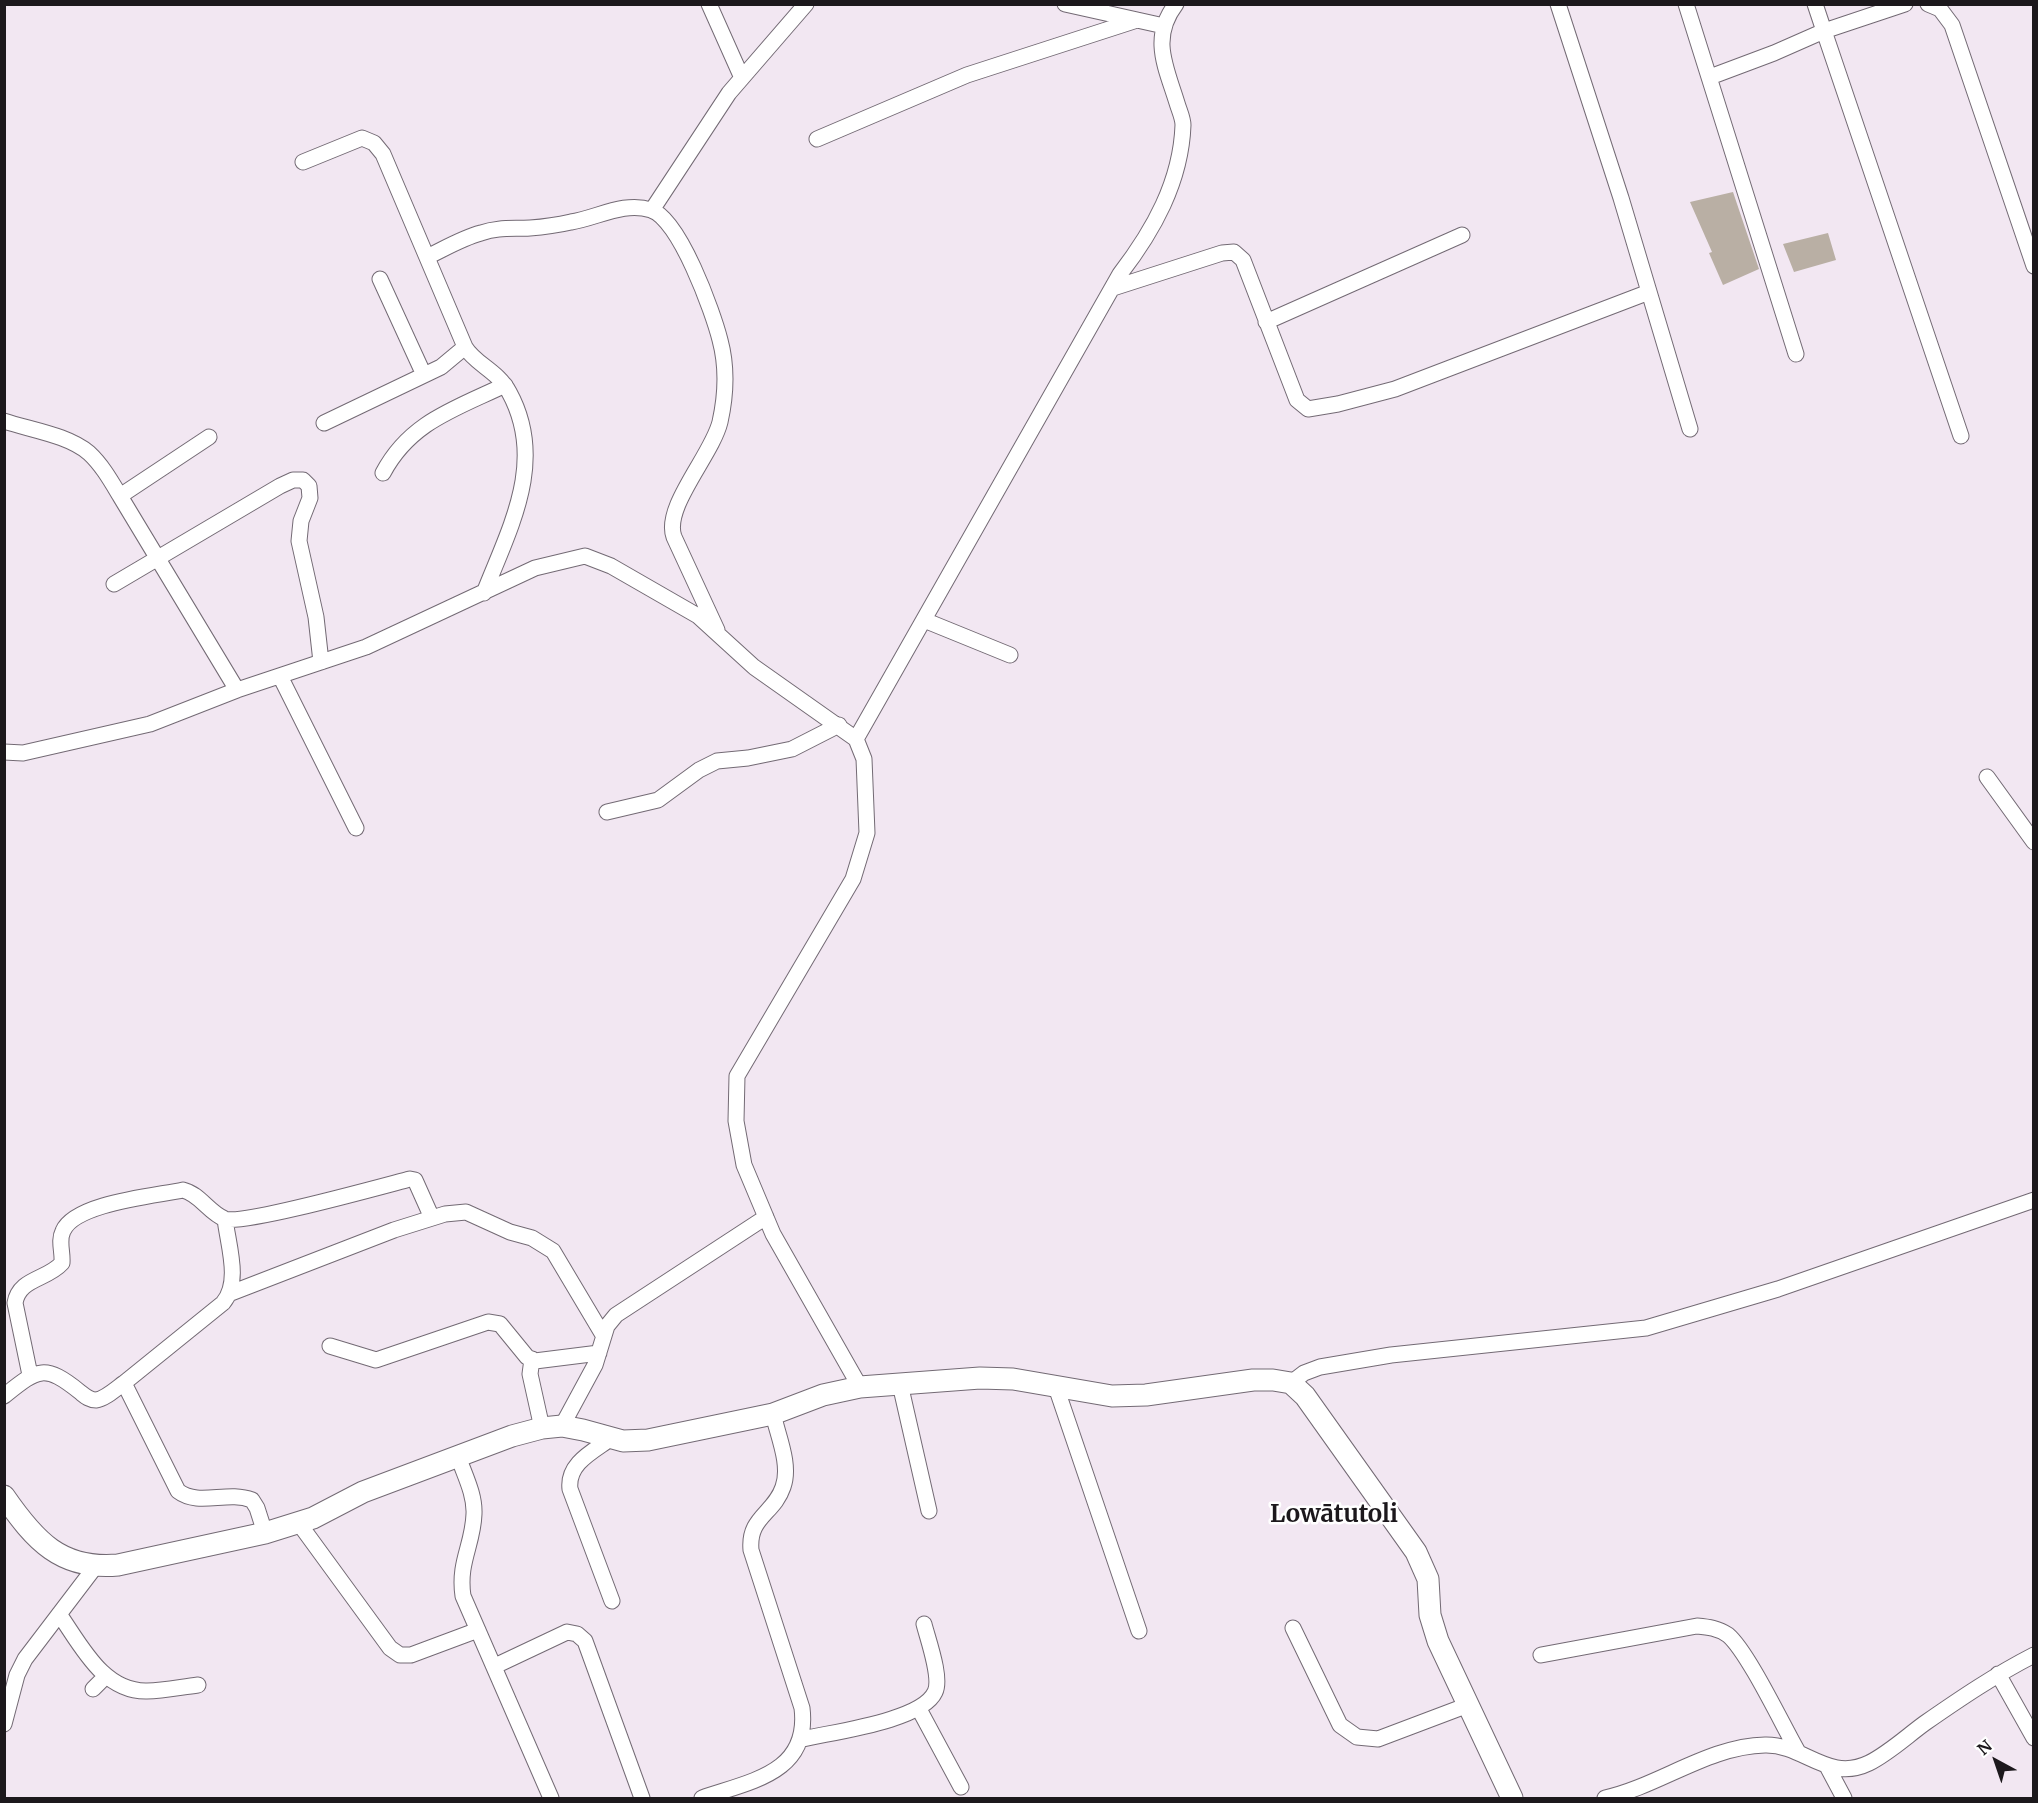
<!DOCTYPE html>
<html>
<head>
<meta charset="utf-8">
<style>
	body { margin:0 }
	#map { position:relative; width:2038px; height:1803px; overflow:hidden; background:#f2e7f2; font-family:Merriweather,serif }
	canvas { display:block }
	.frame { position:absolute; inset:0; border:6px solid #1c181c; pointer-events:none }
	.north { position:absolute; left:1966px; top:1731px; width:60px; height:60px; -webkit-text-stroke:4px #fff; paint-order:stroke; rotate:320deg; font-size:16px; font-weight:700; line-height:24px; text-align:center; color:#1c181c }
	.north::after { content:''; display:block; margin:auto; width:21px; height:27px; background:#1c181c; clip-path:polygon(50% 0,100% 100%,50% 72%,0 100%) }
</style>
</head>
<body>
<div id="map">
<canvas width="2038" height="1803"></canvas>
<div class="frame"></div>
<div class="north">N</div>
</div>
<script>
const ctx = document.querySelector('canvas').getContext('2d');
ctx.lineJoin = 'round';
function paint(path, color) { ctx.fillStyle = color; ctx.fill(path, 'evenodd'); }
function trace(path, color, width, dash) { ctx.strokeStyle = color; ctx.lineWidth = width; ctx.lineCap = dash ? 'butt' : 'round'; ctx.setLineDash(dash || []); ctx.stroke(path); }
function write(font, color, halo, rows, align = 'center') {
  ctx.font = font + ' Merriweather,serif'; ctx.lineWidth = 5; ctx.setLineDash([]); ctx.textBaseline = 'middle'; ctx.strokeStyle = halo; ctx.fillStyle = color; for (const [text, x, y, turn = 0] of rows) {
    ctx.save(); ctx.translate(x, y); ctx.rotate((+turn || 0) * Math.PI / 180); ctx.textAlign = isNaN(turn) ? turn : align; if (halo) ctx.strokeText(text, 0, 0); ctx.fillText(text, 0, 0); ctx.restore();
  }
}
const building = new Path2D(`
	M1733,192L1759,269L1723,285L1709,253L1712,252L1690,202Z
	M1828,233L1836,260L1794,272L1783,244Z`);
const street = new Path2D(`
	M709,4L742,78
	M1065,4L1164,26
	M1558,4L1621,198L1690,429
	M1686,4L1796,354
	M1815,4L1824,31L1905,4
	M1928,4L1940,9L1952,25L2034,266
	M1710,77L1774,53L1824,31L1961,436
	M817,139L967,75L1137,20
	M303,162L362,138L374,143L383,154L465,347C475,364 498,371 509,392C547,461 510,527 484,593
	M652,210L729,93L806,4
	M427,257C444,249 462,238 481,233C498,227 512,229 530,228C544,227 558,225 571,222C597,218 624,201 651,210C679,218 713,312 720,340C727,366 726,395 720,422C712,455 663,507 674,537L717,630
	M380,279L424,375
	M1113,288L1222,253L1234,252L1243,260L1297,400L1308,409L1338,404L1395,389L1649,292
	M1266,322L1462,235
	M4,421C31,430 68,435 89,453C102,465 111,481 120,496
	M324,423L441,367L465,347
	M209,437L120,496L237,690
	M383,473C410,422 455,409 505,385
	M114,584L280,486L293,480H303L309,486L310,498L301,521L299,541L316,617L321,662
	M924,620L1010,655
	M280,676L356,828
	M856,739L1120,274C1153,231 1181,182 1183,125C1183,118 1179,110 1177,103C1166,67 1150,38 1176,4
	M4,752L23,753L150,724L237,690L366,647L535,568L585,556L611,566L698,616L754,667L856,739L864,759L867,833L853,879L737,1076L736,1121L744,1165L773,1234L860,1387
	M1987,777L2034,842
	M607,812L658,800L699,770L717,761L748,758L792,749L839,725
	M231,1293L394,1230L445,1214L466,1212L510,1232L532,1238L553,1251L603,1335
	M330,1346L376,1360L488,1322L500,1324L527,1357L535,1361L599,1353
	M532,1359L530,1374L542,1428
	M30,1375L15,1303C19,1278 47,1280 62,1263C63,1252 58,1241 63,1231C75,1203 155,1196 183,1190C200,1194 209,1213 225,1219C243,1225 383,1186 410,1179L415,1180L432,1218
	M124,1383L223,1303C241,1282 228,1245 225,1219
	M1291,1383L1304,1373L1320,1367L1391,1355L1646,1328L1778,1289L2034,1200
	M900,1384L929,1511
	M1056,1387L1139,1631
	M4,1396C38,1369 44,1363 80,1392C85,1396 89,1400 96,1400C105,1399 117,1388 124,1383L178,1491C199,1507 227,1490 252,1500L257,1508L265,1533
	M562,1426L595,1365L607,1326L616,1315L766,1217
	M610,1439C592,1452 567,1464 570,1489L612,1601
	M458,1456C464,1474 475,1494 474,1514C473,1545 458,1562 463,1596L551,1798
	M298,1522L390,1648L400,1655H411L478,1630
	M59,1614C81,1645 103,1692 147,1691C164,1691 181,1687 198,1685
	M1293,1628L1340,1725L1357,1737L1378,1739L1468,1705
	M1541,1655L1697,1626C1708,1627 1718,1628 1728,1635C1748,1652 1783,1726 1798,1752
	M495,1666L567,1632L577,1634L585,1641L642,1798
	M1998,1674L2034,1738
	M93,1689L105,1677
	M919,1709L961,1787
	M4,1724L17,1675L25,1659L95,1567
	M803,1739C832,1732 922,1721 935,1692C942,1678 928,1640 924,1624
	M1828,1768L1844,1798
	M702,1798C751,1781 810,1773 802,1708L751,1550C748,1517 774,1514 783,1487C791,1465 778,1436 773,1414
	M1605,1798C1659,1786 1709,1746 1765,1745C1804,1744 1828,1783 1869,1763C1889,1753 1907,1736 1925,1723C1961,1698 1995,1675 2034,1655`);
const secondary = new Path2D(`
	M4,1496C35,1541 61,1570 118,1565L265,1533L313,1518L363,1492L512,1436L542,1428L562,1426L583,1430L623,1441L648,1440L773,1414L823,1395L860,1387L980,1378L1013,1379L1112,1396L1146,1395L1253,1380H1273L1291,1383L1305,1396L1416,1552L1428,1579L1430,1615L1438,1641L1512,1798`);
const districtNames = [
	["Lowātutoli",1334,1515]
];
paint(building, '#b9afa4');
trace(street, '#736a74', 17);
trace(secondary, '#736a74', 23);
trace(street, '#fff', 15);
trace(secondary, '#fff', 21);
write('bold 24px', '#1c181c', '#fff', districtNames);
</script>
</body>
</html>
